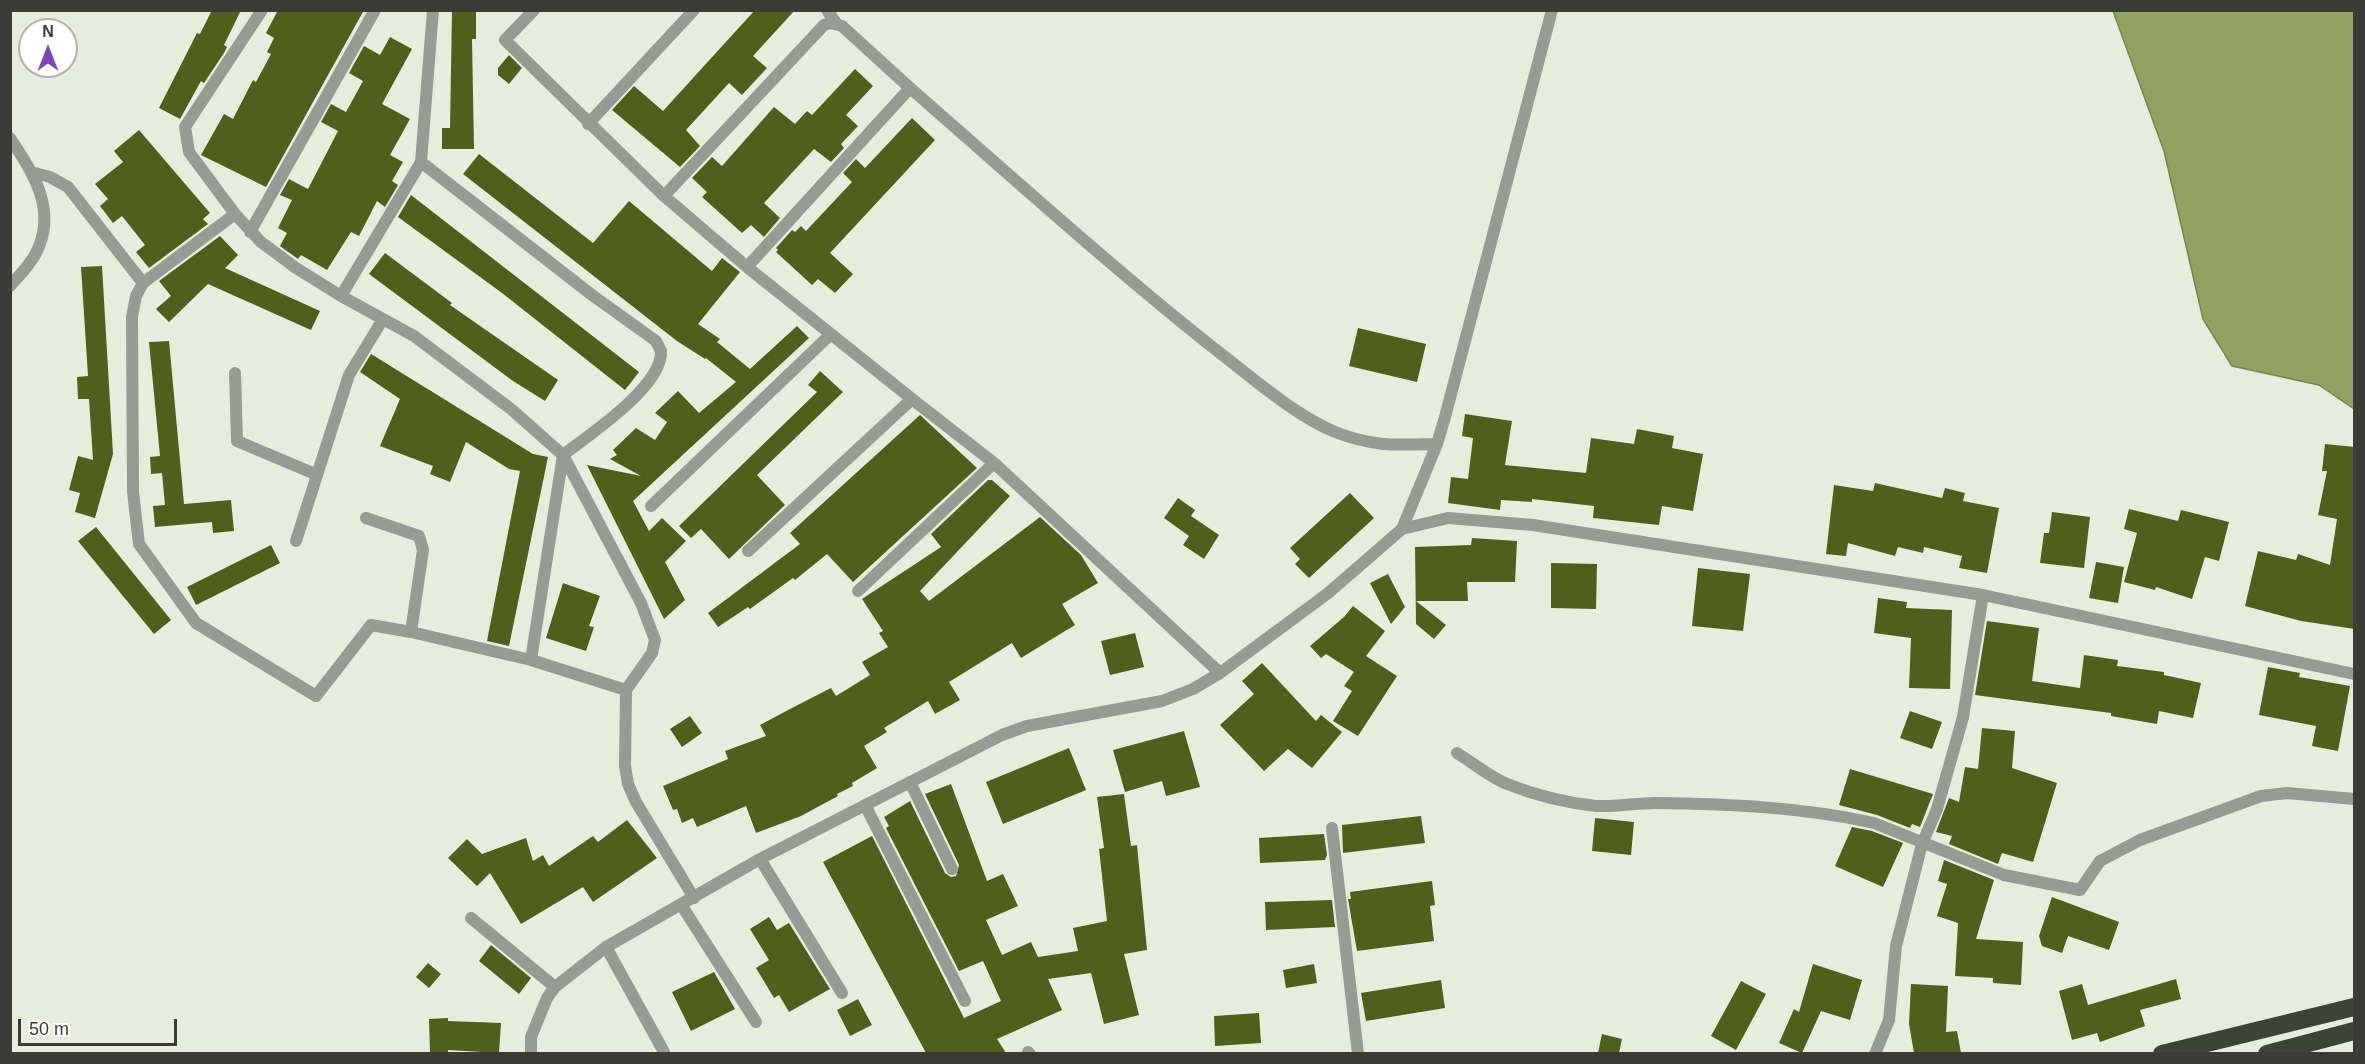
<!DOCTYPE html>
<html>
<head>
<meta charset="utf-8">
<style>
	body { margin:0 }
	#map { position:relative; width:2365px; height:1064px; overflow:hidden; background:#e8ecdc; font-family:Arial,sans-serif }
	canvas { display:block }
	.frame { position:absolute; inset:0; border:12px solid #3b3c36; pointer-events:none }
	.north { position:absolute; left:18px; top:18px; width:60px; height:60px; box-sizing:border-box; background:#fff; border:2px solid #b1b1af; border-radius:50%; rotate:0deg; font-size:16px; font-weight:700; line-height:24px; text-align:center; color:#3b3c36 }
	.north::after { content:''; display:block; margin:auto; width:21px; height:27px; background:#7846be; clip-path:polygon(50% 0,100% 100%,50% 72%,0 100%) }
	.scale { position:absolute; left:18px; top:1019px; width:159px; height:27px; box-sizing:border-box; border:3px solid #3b3c36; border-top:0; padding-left:8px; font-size:18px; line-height:21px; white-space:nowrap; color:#3b3c36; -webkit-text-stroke:4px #fff; paint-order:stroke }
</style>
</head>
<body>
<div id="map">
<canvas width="2365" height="1064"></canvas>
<div class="frame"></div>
<div class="north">N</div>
<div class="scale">50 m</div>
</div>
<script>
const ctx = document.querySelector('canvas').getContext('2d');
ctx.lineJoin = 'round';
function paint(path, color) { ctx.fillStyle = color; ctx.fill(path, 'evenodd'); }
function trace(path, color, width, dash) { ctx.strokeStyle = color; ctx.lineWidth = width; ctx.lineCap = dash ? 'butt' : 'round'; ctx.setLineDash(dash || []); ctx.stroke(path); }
const water = new Path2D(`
	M2113,11H2354V409L2319,385L2232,366L2203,319L2164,151Z`);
const building = new Path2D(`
	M212,10H241L224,45L227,47L224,53L204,83L201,81L180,119L159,108L197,33L200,34Z
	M278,10H364L266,187L201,155L224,114L233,119L253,80L256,82L271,54L267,52L274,38L266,33Z
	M452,10H476V39H472L474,149H442V128H450Z
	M755,10H795L753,56L767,68L742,95L729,83L686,130L700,146L680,167L612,110L634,86L663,111Z
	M390,37L412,49L382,104L410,119L390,155L403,162L392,181L398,185L385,207L377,201L359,236L351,232L327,270L301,255L298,259L280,246L287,233L278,228L292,200L280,195L289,179L308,189L338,131L321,122L331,104L346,112L363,81L349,73L364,46L380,55Z
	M509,55L522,68L509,84L498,75V68Z
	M855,69L873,86L846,115L858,126L841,144L844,148L831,162L814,149L764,203L780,218L764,237L751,225L742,233L702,197L707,192L692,178L712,157L722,166L774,107L795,124L807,111L812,115Z
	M912,118L935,140L830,253L853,274L835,293L818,279L812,285L776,252L778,250L776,248L792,230L795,232L801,226L806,231L852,182L843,173L856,159L865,168Z
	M139,130L210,213L203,219L208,224L149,268L136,252L145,245L122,216L113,223L100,206L108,199L95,184L123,162L114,151Z
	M479,154L593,243L629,201L712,271L722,258L740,272L698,324L720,339L717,342L750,369L797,326L809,338L633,501L649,531L662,518L686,541L665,562L685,600L664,619L587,465L641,476L610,459L617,455L613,450L636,428L655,440L667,422L655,413L678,391L699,413L736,382L706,358L705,359L677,341L463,174Z
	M411,195L639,372L625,390L502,293L398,217Z
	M220,236L238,255L225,268L320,311L311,330L208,284L169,322L156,309L171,296L159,281Z
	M385,253L452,303L450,305L558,380L545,401L513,381L369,274Z
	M102,266L113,454L95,518L75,512L80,493L69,490L78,456L93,460L89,399H78L77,377L88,376L81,267Z
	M1358,328L1426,344L1417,382L1349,366Z
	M169,341L184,504L231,500L234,531L213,533L212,522L155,527L153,506L165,505L162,473L151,474L150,457L160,456L149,342Z
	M371,354L533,454L548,457L509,646L487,641L520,471L509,469L466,442L450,482L430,474L433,466L380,446L400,399L360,372Z
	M820,371L843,392L757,475L785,505L729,559L701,529L691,538L679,526L817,392L808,385Z
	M1465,414L1512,421L1505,465L1586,473L1591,438L1634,444L1637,429L1674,436L1672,448L1703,454L1693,511L1662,506L1659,525L1593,518L1594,506L1532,499V502L1501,500L1500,510L1448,503L1451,477L1468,479L1473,438L1462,436Z
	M920,415L977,468L853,582L827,554L795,580L793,578L750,609L748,607L718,627L708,613L800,544L790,533Z
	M2325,444L2355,447V629L2301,621L2245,606L2258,551L2296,560L2298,554L2330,565L2337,519L2318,515L2327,471H2322Z
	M988,480H992L1010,496L920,591L929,601L1040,517L1081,555L1098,583L1062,604L1075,625L1021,658L1012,643L949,682L960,700L935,714L928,701L884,728L887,732L864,746L877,768L852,783L853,786L837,794L838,796L801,816L756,833L746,806L697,827L693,818L682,823L677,809L673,810L663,786L728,759L725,751L766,736L760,725L790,709L831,688L836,696L870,675L862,662L888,647L879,633L883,631L862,599L941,547L931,534Z
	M1875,483L1942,498L1945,488L1965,493L1963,501L1999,508L1987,573L1959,568L1962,556L1924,547L1923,553L1898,547L1895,556L1848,543L1846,556L1826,554L1834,485L1873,491Z
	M1350,493L1374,518L1309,578L1295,564L1300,559L1290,548Z
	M1178,498L1195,510L1191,516L1219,535L1204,559L1183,545L1189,536L1164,518Z
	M2129,509L2178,521L2181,510L2229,522L2219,561L2205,557L2192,599L2156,587L2155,590L2124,582L2137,533L2124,529Z
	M2052,512L2090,517L2084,568L2040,563L2044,533H2049Z
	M96,527L171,620L154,634L78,541Z
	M1472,538L1517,541L1515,582H1467L1468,601H1416L1446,625L1434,639L1416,624L1415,547L1471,545Z
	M271,545L280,563L196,605L187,587Z
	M2096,562L2124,567L2118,603L2089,598Z
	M1551,563L1597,564L1596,609L1551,608Z
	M1698,568L1750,574L1743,631L1692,626Z
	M1388,574L1405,607L1391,624L1370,583Z
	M563,583L600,596L589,626L594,627L586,651L546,638Z
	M1878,598L1907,602L1906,608L1952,610L1950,689L1909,688L1911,638L1874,633Z
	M1353,606L1385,631L1366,656L1397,676L1358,736L1333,721L1352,691L1344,686L1354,672L1326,654L1321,658L1310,646L1344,617Z
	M1987,621L2039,628L2032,681L2080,688L2084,655L2118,660L2117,666L2164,672V675L2201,683L2193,718L2159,711L2157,724L2111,716V713L1975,695Z
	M1135,633L1144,667L1110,675L1101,641Z
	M1262,663L1316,721L1321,715L1342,732L1312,768L1288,749L1264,771L1220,725L1254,694L1242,681Z
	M2268,667L2300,673L2299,677L2350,686L2338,751L2312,746L2316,726L2259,715Z
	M1910,711L1942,722L1932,749L1900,738Z
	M690,716L702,733L682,747L670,729Z
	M1982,728L2015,731L2012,768L2057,783L2033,862L2002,853L1998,864L1949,844L1952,836L1936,832L1949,798L1959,802L1965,767L1978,769Z
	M1184,731L1200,787L1166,796L1162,781L1125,792L1113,750Z
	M1069,748L1086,790L1003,824L986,782Z
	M1850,769L1933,794L1920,827L1912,824L1910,828L1877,815L1839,805Z
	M951,784L987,881L1003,874L1018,906L986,920L1002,955L1031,942L1038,957L1078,951L1073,928L1107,921L1099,849L1104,848L1097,797L1124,794L1131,846L1137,845L1147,950L1124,954L1139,1015L1104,1024L1091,973L1048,979L1062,1010L997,1039L1006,1053H926L823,862L872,836L964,1018L1001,1001L983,961L959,971L886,828L889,826L884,817L910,801L945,873L951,877L956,876L959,865L925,794Z
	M1421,816L1425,843L1343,853L1342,825Z
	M1595,818L1634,822L1631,855L1592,851Z
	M627,820L657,858L593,902L583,887L521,924L490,873L477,886L448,858L467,839L482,854L526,838L533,861L543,855L549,866L593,836L598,842Z
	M1852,827L1872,831L1903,843L1883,887L1835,866Z
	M1324,834L1327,855L1325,860L1260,863L1259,838Z
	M1944,860L1994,880L1976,939L2023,942L2021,985L1993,983V978L1955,976L1958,923L1937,916L1947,884L1938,881Z
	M1432,881L1435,905L1430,906L1434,941L1357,951L1348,899H1351L1350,892Z
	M2052,897L2119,922L2109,950L2068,936L2062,953L2042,946L2039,936Z
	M1332,900L1335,927L1266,930L1265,902Z
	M769,917L777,930L789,923L830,989L789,1012L779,995L774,998L756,968L769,960L750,929Z
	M491,945L531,978L519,994L479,961Z
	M428,963L441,974L429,988L416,977Z
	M1314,964L1317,983L1286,988L1283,970Z
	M1813,964L1862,980L1850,1020L1821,1011L1802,1053L1779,1043L1794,1009L1799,1012Z
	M714,972L735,1009L691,1031L672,992Z
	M2176,979L2181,999L2140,1010L2145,1026L2100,1042L2097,1033L2072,1040L2059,991L2082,984L2088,1005Z
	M1441,980L1445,1008L1366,1021L1361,993Z
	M1741,981L1766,994L1736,1050L1711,1036Z
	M1911,984L1948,986L1946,1032L1957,1031L1961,1053H1914L1909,1024Z
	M858,999L872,1025L850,1036L837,1010Z
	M1259,1013L1261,1043L1215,1046L1214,1016Z
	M448,1018V1021L501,1023L499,1053L448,1050V1053H430L429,1019Z
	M1602,1034L1622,1039L1619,1053H1598Z`);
const street = new Path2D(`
	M262,10L185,127L189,152L235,214L261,242L296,268L341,296L414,336L511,409L563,455L641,603L655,640L652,653L626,690L625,766L628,784L636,802L694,898
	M433,10L421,162L592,295L656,341L661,351C663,386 589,435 563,455L531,660
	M534,10L505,40L664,196L747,267L912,399
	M827,10L836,23
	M588,124L694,10
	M10,138C33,173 58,210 36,253C30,265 19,276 10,286
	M31,172L50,177L68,187L143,283
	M664,196L824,25L830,23L842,26L910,88
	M235,214L143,283L136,296L132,317L133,492L139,544L196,623L316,696L371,625L411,632
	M250,232L375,10
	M747,267L910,88C1010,175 1108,264 1211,346C1248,374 1292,414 1335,432C1374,447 1396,445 1437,444
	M341,296L421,162
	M235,373L237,441L315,474
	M651,506L831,334
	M366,518L419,536L423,550L411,632L531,660L626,690
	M1402,529L1437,444L1445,417L1552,10
	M296,541L349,375L383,319
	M748,551L912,399L994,463L1220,673
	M858,591L994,463
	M1457,753C1473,763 1490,777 1507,784C1535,795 1567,803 1596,806C1616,807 1636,803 1656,803C1728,804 1803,807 1874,823L2004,875L2080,890L2100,861L2140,840L2261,796L2287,793L2354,799
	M910,782L952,869
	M865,805L965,1001
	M1332,828L1358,1054
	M760,859L842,993
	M682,906L756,1022
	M471,918L555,987
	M606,947L664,1052
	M1028,1052L1030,1054
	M531,1054V1037L547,998L555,987L606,947L760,859L1002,735L1027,726L1162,701L1193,689L1220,673L1327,594L1402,529L1448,518L1533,525L1983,595L2354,674
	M1875,1054L1889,1020L1896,946L1922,844L1937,809L1963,717L1983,595`);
const highway = new Path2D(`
	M2162,1054L2354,1007
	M2267,1054L2354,1031`);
paint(water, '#93a260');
trace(water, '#798353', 1.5);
paint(building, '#525e1c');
trace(street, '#989a94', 12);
trace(highway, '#3f4336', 18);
</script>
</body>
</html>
